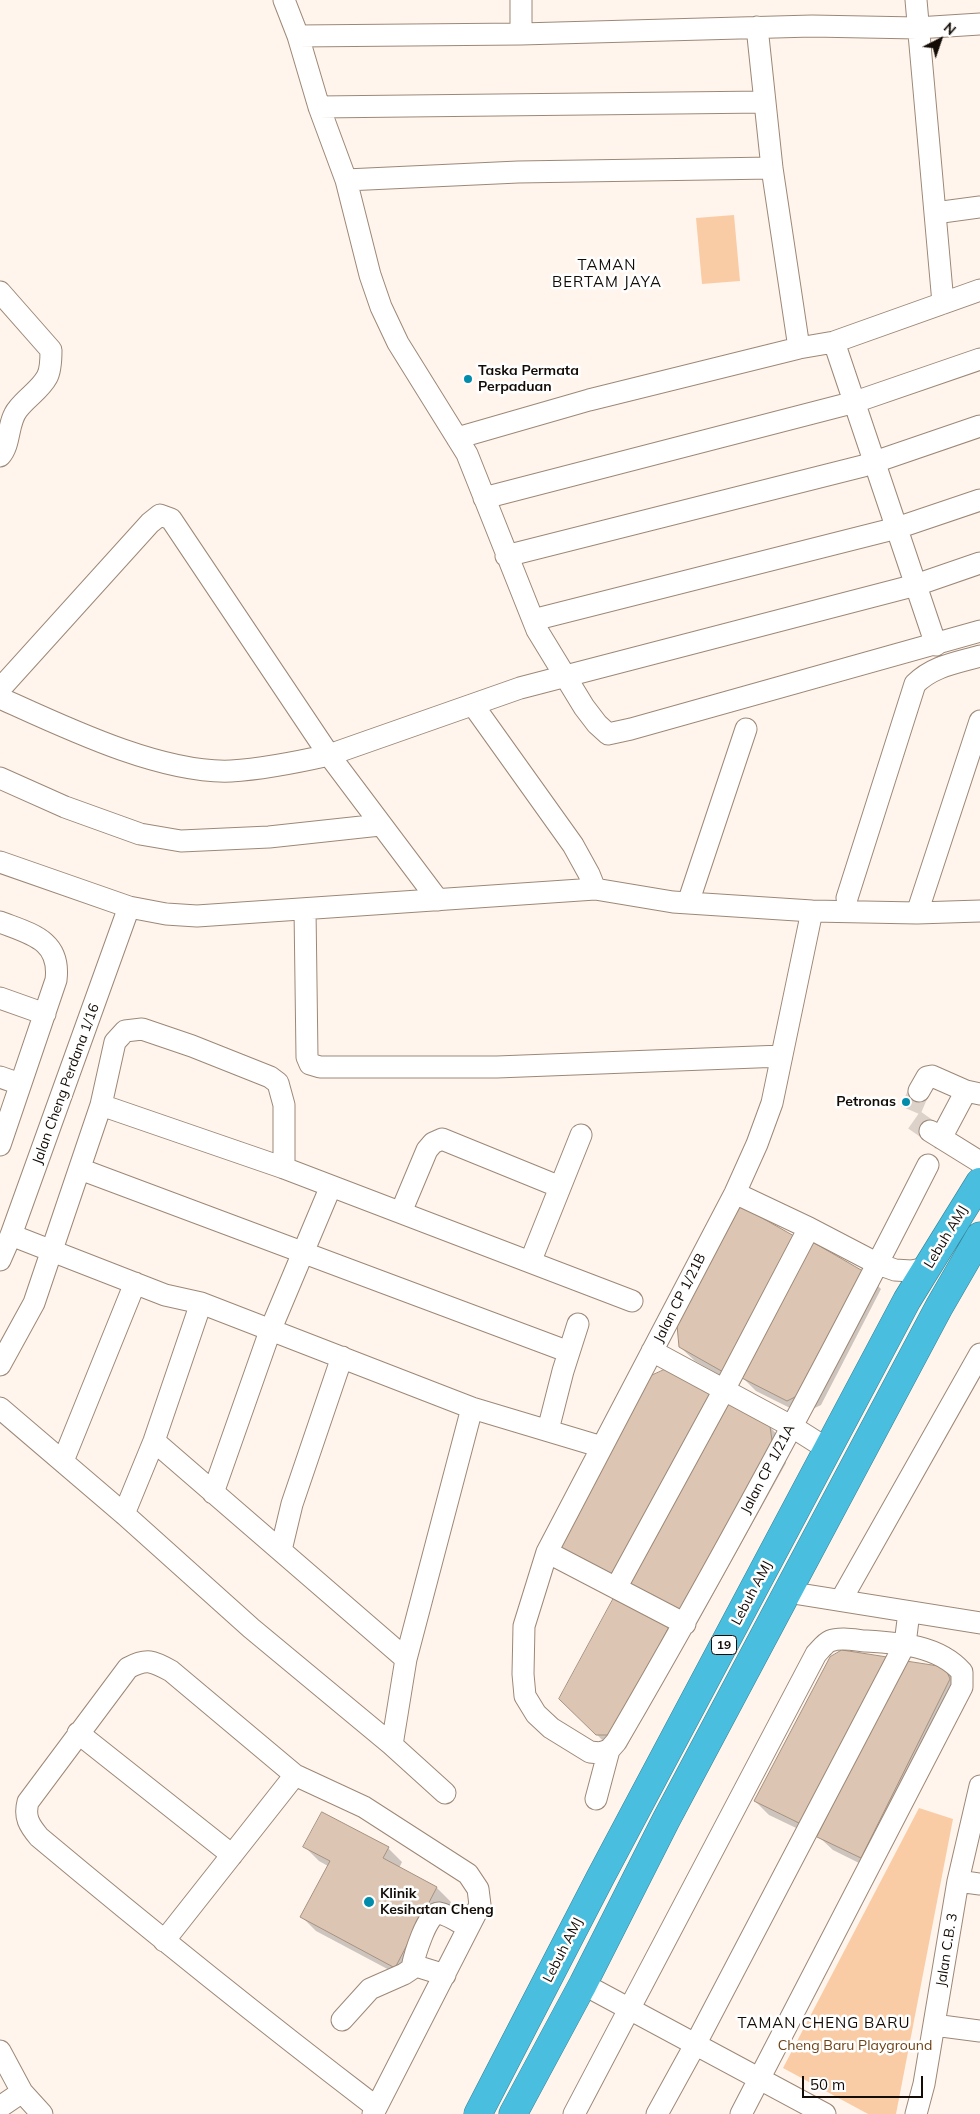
<!DOCTYPE html>
<html>
<head>
<meta charset="utf-8">
<style>
	body { margin:0 }
	#map { position:relative; width:980px; height:2114px; overflow:hidden; background:#fff5ed; font-family:Mulish,sans-serif }
	canvas { display:block }
	.north { position:absolute; left:915px; top:15px; width:50px; height:50px; -webkit-text-stroke:4px #fff; paint-order:stroke; rotate:41deg; font-size:14px; font-weight:700; line-height:20px; text-align:center; color:#130c06 }
	.north::after { content:''; display:block; margin:auto; width:18px; height:22px; background:#130c06; clip-path:polygon(50% 0,100% 100%,50% 72%,0 100%) }
	.scale { position:absolute; left:802px; top:2076px; width:121px; height:22px; box-sizing:border-box; border:2px solid #130c06; border-top:0; padding-left:6px; font-size:15px; line-height:18px; white-space:nowrap; color:#130c06; -webkit-text-stroke:4px #fff; paint-order:stroke }
</style>
</head>
<body>
<div id="map">
<canvas width="980" height="2114"></canvas>
<div class="north">N</div>
<div class="scale">50 m</div>
</div>
<script>
const ctx = document.querySelector('canvas').getContext('2d');
ctx.lineJoin = 'round';
function paint(path, color) { ctx.fillStyle = color; ctx.fill(path, 'evenodd'); }
function trace(path, color, width, dash) { ctx.strokeStyle = color; ctx.lineWidth = width; ctx.lineCap = dash ? 'butt' : 'round'; ctx.setLineDash(dash || []); ctx.stroke(path); }
function write(font, color, halo, rows, align = 'center') {
  ctx.font = font + ' Mulish,sans-serif'; ctx.lineWidth = 5; ctx.setLineDash([]); ctx.textBaseline = 'middle'; ctx.strokeStyle = halo; ctx.fillStyle = color; for (const [text, x, y, turn = 0] of rows) {
    ctx.save(); ctx.translate(x, y); ctx.rotate((+turn || 0) * Math.PI / 180); ctx.textAlign = isNaN(turn) ? turn : align; if (halo) ctx.strokeText(text, 0, 0); ctx.fillText(text, 0, 0); ctx.restore();
  }
}
const green = new Path2D(`
	M734,215L740,281L702,284L696,218Z
	M919,1808L953,1819L896,2114H868L783,2068Z`);
const shadow = new Path2D(`
	M867,1275L881,1289L821,1405L802,1414L756,1391L743,1378L739,1386L695,1361L680,1347Z
	M770,1427L784,1442L786,1463L695,1627L644,1602L660,1529L574,1561Z
	M670,1624L684,1638L626,1748L611,1749L561,1698Z
	M944,1668L958,1683L875,1871L833,1850L819,1837L849,1777L846,1776L815,1837L769,1815L755,1801Z
	M305,1847L388,1848L402,1862L399,1868L437,1888L451,1902L410,1981L316,1931L302,1917L328,1866L319,1861Z`);
const building = new Path2D(`
	M741,1206L794,1236L725,1373L679,1347L677,1325Z
	M811,1241L868,1274L807,1391L787,1401L740,1377Z
	M666,1369L712,1393L610,1577L559,1547L646,1378Z
	M724,1401L770,1426L773,1448L681,1614L629,1588Z
	M616,1594L671,1623L612,1735H596L559,1699Z
	M842,1650L887,1657L801,1824L754,1801L830,1657Z
	M906,1661L945,1667L950,1679L861,1858L817,1837Z
	M322,1812L389,1847L383,1858L437,1887L395,1968L300,1917L330,1861L303,1847Z`);
const minorTunnel = new Path2D(`
	M919,1091L910,1112L913,1119L930,1131`);
const minor = new Path2D(`
	M284,0L298,36L319,107L346,180L370,275L381,307L398,343L467,454L537,630L584,707L597,724L608,734L631,729L980,631
	M521,0V34
	M916,0L943,303
	M757,27L772,168L799,348
	M298,36L521,34L812,26L917,28L980,24
	M319,107L765,102
	M346,180L518,172L772,168
	M935,213L980,207
	M0,292L51,350C51,358 51,370 47,377C40,390 27,397 18,409C7,422 11,444 0,456
	M834,342L936,645
	M457,438L589,400L799,348L834,342L980,290
	M484,498L855,402L980,359
	M506,556L863,466L980,426
	M533,620L897,528L980,500
	M0,689L150,523L160,515L171,519L329,755L438,900
	M0,698C64,727 161,774 231,771C264,769 298,762 329,755L520,688L916,585L980,563
	M473,705L573,845L589,874L595,889
	M0,778L65,807L140,834L181,841L269,837L380,825
	M0,862L129,907L166,914L197,916L595,889L673,902L812,911L917,913L980,911
	M847,898L915,684C933,666 956,663 980,656
	M688,903L746,729
	M305,909L307,1057L310,1064L320,1067H497L782,1056
	M812,911L772,1103L757,1144L735,1193L547,1552L524,1626L523,1674L525,1696L536,1714L551,1728L590,1752L600,1753L609,1750L616,1742C726,1553 829,1360 928,1165
	M917,913L980,721
	M0,922C31,934 61,940 56,980L0,1145
	M0,998L45,1014
	M0,1077L20,1084
	M919,1091L927,1077L932,1076L966,1091L980,1094
	M101,1105L115,1042L125,1031L142,1029L192,1046L270,1077L278,1083L284,1105V1168
	M930,1131L980,1162
	M941,1138L966,1091
	M80,1169L569,1352
	M735,1193L809,1228L878,1264L895,1270L911,1271L927,1268
	M401,1212L427,1150L433,1143L442,1139L560,1187
	M11,1235L165,1295L201,1303L472,1408L602,1447
	M0,1260L11,1235L129,907
	M531,1260L581,1135
	M652,1351L791,1426L829,1450
	M0,1365L34,1303L101,1105L284,1168L632,1301
	M0,1408L124,1514L251,1628L392,1745L445,1793
	M548,1430L563,1371L578,1324
	M154,1441L406,1659
	M63,1461L135,1283
	M213,1493L270,1331L331,1186
	M124,1514L154,1441L201,1303
	M281,1550L292,1504L342,1357
	M547,1552L685,1624
	M616,1588L724,1390L809,1228
	M787,1592L980,1623
	M841,1600L980,1354
	M78,1733L232,1855
	M392,1745L406,1659L472,1408
	M596,1799L609,1750
	M958,1881L980,1884
	M164,1941L295,1775
	M412,1968C414,1957 427,1912 439,1913C449,1915 460,1923 468,1927
	M583,1984L825,2114
	M342,2020L370,1989L404,1974L416,1966L445,1975
	M934,2025L980,2031
	M0,2051L22,2092L42,2114
	M0,2107L22,2092
	M373,2114L480,1905L478,1889L468,1874L364,1807L295,1775L171,1671C153,1661 147,1658 128,1668L28,1802C24,1817 29,1825 39,1837C149,1929 261,2019 376,2107
	M574,2114L816,1654C820,1650 825,1643 830,1641C840,1637 855,1640 865,1641C899,1643 938,1645 962,1672V1687L741,2114
	M657,2114L695,2045L905,1644L909,1612
	M916,2114L924,2084L958,1881L980,1786`);
const highway = new Path2D(`
	M478,2114L600,1878L907,1300L980,1182
	M513,2114L583,1984L666,1820L939,1307L980,1236`);
const markers = [
	[468,379,5,"#008caa"],
	[906,1102,5,"#008caa"],
	[369,1902,6,"#008caa"]
];
const shields = [
	[724,1645,25]
];
const shieldNames = [
	["19",724,1645]
];
const poiNames = [
	["Taska Permata",478,371],
	["Perpaduan",478,387],
	["Petronas",896,1102,"right"],
	["Klinik",380,1894],
	["Kesihatan Cheng",380,1910]
];
const streetNames = [
	["Jalan Cheng Perdana 1/16",66,1084,-70],
	["Lebuh AMJ",946,1237,-59],
	["Jalan CP 1/21B",680,1298,-63],
	["Jalan CP 1/21A",768,1469,-62],
	["Lebuh AMJ",752,1593,-62],
	["Lebuh AMJ",563,1950,-63],
	["Jalan C.B. 3",947,1950,-81]
];
const parkNames = [
	["Cheng Baru Playground",855,2046]
];
const neighbourhoodNames = [
	["TAMAN",607,265],
	["BERTAM JAYA",607,282],
	["TAMAN CHENG BARU",824,2023]
];
paint(green, '#facca5');
paint(shadow, '#0003');
paint(building, '#dcc6b3');
trace(building, '#a6917f', 1);
trace(minorTunnel, '#dcd2ca', 21, [21, 11]);
trace(minor, '#9d8877', 23);
trace(highway, '#368093', 29);
trace(minor, '#fff', 21);
trace(highway, '#49bedf', 28);
for (const [x, y, r, color] of markers) { const dot = new Path2D(); dot.arc(x, y, r, 0, 2 * Math.PI); ctx.fillStyle = color; ctx.fill(dot); trace(dot, '#fff', 2); }
for (const [x, y, w] of shields) { const box = new Path2D(); box.roundRect(x - w / 2, y - 9.5, w, 19, 4); ctx.fillStyle = '#fff'; ctx.fill(box); trace(box, '#130c06', 1); }
write('bold 12px', '#130c06', null, shieldNames);
write('bold 14px', '#130c06', '#fff', poiNames, 'left');
write('14px', '#130c06', '#fff', streetNames);
write('14px', '#6e4215', '#fff', parkNames);
ctx.letterSpacing = '1px';
write('15px', '#130c06', '#fff', neighbourhoodNames);
ctx.letterSpacing = '0px';
</script>
</body>
</html>
